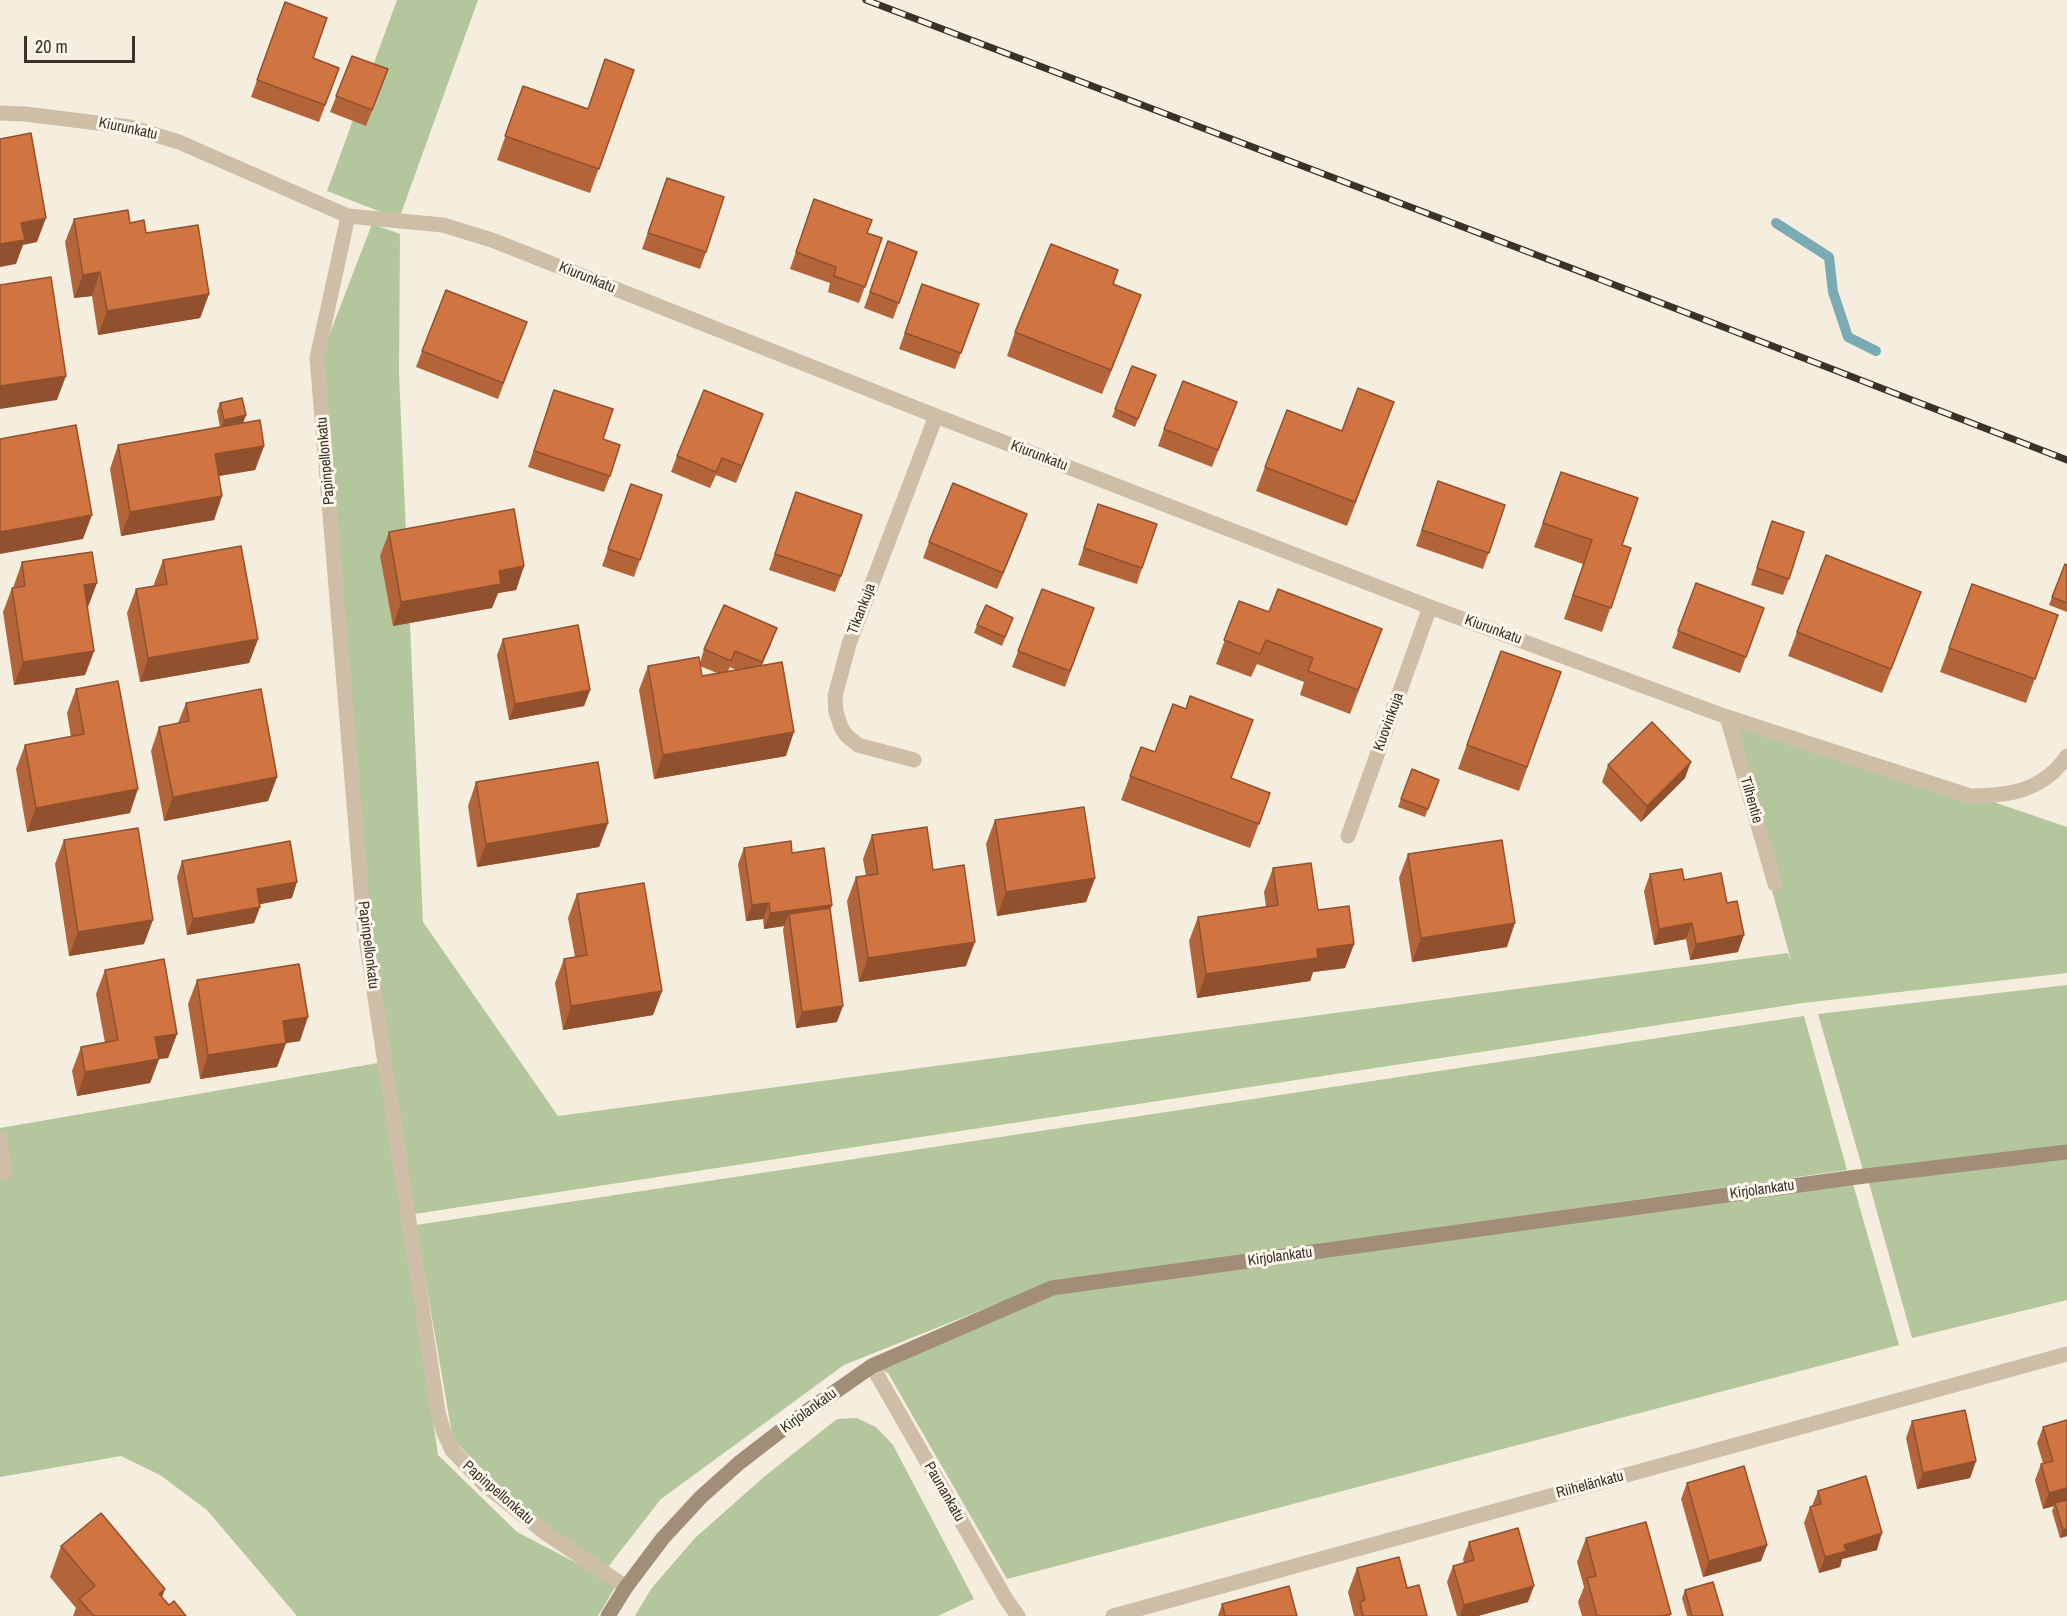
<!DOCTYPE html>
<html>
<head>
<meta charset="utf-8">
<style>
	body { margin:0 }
	#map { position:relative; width:2067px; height:1616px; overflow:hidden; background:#f5edde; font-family:"Archivo Narrow",sans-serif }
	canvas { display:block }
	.scale { position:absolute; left:24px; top:36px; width:111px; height:27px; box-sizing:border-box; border:3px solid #3b3129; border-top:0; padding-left:8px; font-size:18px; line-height:21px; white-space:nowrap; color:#3b3129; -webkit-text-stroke:4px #fcf6eb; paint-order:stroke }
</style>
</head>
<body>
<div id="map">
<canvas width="2067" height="1616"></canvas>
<div class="scale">20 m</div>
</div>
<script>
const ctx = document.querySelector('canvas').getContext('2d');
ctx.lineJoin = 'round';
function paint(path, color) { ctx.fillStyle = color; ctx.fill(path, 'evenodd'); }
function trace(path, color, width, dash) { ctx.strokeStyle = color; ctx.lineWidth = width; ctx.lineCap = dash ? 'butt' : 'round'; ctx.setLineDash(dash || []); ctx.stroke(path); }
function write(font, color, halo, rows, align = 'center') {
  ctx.font = font + ' "Archivo Narrow",sans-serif'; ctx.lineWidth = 6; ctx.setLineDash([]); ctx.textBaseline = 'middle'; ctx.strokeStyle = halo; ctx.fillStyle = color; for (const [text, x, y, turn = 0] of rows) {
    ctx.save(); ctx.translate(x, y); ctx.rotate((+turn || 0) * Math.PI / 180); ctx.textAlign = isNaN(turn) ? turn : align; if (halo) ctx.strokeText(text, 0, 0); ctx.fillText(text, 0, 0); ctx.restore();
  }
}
const green = new Path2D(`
	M397,0H478L399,219L327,191Z
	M372,224L400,234L399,373L423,922L558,1116L1788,953L1792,964L1723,710L2067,827V973L1803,1003L414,1214L367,925L320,359Z
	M2067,985V1146L1863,1170L1818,1014Z
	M1804,1016L1847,1170L1051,1282L844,1365L661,1499L607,1568L529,1515L453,1440L416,1225Z
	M378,1063L406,1234L438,1455L517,1532L617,1584L598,1616H297L207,1510L160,1475L121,1456L0,1477V1128Z
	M2067,1159V1300L1912,1338L1869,1183Z
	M1853,1184L1899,1345L1007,1579L888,1373L872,1366L1054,1295Z
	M857,1418L876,1427L893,1445L974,1599L938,1616H635L651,1589L695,1538L765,1476L837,1419Z`);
const stream = new Path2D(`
	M1776,223L1829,257L1833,292L1848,337L1876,351`);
const minor = new Path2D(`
	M0,113L25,114L130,127L179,142L348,216L443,225L492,240L936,416L1430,607L1727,717L1970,796C2009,796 2043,791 2067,756
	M348,216L317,358L364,925L438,1412L444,1433L452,1450L485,1485L547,1534L626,1587
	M1727,717L1775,884
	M914,760L858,745L846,735L841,727L836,712L835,696L849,644L936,416
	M1348,836L1430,607
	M0,1139L5,1173
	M872,1366L1006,1599L1018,1616
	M1113,1616L2067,1354`);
const secondary = new Path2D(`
	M608,1616L626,1587L663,1538L701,1497L739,1463L796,1419L872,1366L1052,1288L1857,1177L2067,1152`);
const rail = new Path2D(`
	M866,0L1576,270L2067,460`);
const wall = new Path2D(`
	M285,2L313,58L339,68L319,122L251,97Z
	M352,56L388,70L366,126L330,112Z
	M634,70L590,193L497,160L523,86L587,109Z
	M667,178L706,252L700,269L642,249Z
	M814,199L867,233L882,238L859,303L828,292L830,283L790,269Z
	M74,219L130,223L146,233L209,294L200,318L98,335L92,296L74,298L65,242Z
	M888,241L917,252L893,319L864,308Z
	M922,284L979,304L955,369L899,349Z
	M1113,284L1141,295L1102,394L1007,356L1015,332Z
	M527,322L498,399L416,367L422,351Z
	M1132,366L1156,375L1135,427L1112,417Z
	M554,390L603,439L610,476L604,492L528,467Z
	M1237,402L1212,467L1158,446L1164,429Z
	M220,403L246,415L243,423L264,446L255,470L219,476L222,496L214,520L121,536L110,469L118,445L220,427L217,411Z
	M1385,426L1347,526L1256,491L1265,467L1342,431Z
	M757,430L736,483L716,475L710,488L671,472L677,456Z
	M1561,472L1622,545L1631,548L1602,632L1564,619L1583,564L1534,547Z
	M1438,481L1505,505L1483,569L1416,546Z
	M631,484L662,495L634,577L602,566Z
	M1098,504L1142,568L1137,584L1078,565Z
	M790,508L841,576L835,592L769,570Z
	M1027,514L997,589L923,558L929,542Z
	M1772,521L1789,579L1783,595L1751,585Z
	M389,532L524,566L516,590L498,593L492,608L393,626L380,556Z
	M1826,555L1921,592L1882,693L1788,656Z
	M163,560L258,639L249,663L140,682L127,613L136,589L154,586V584Z
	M22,562L88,607H87L94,651L85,675L14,685L3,612L12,588H13Z
	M2065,564L2067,565V612L2049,605Z
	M1696,583L1764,608L1740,673L1672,648Z
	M1972,584L2058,615L2026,703L1940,672Z
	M1042,589L1094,608L1065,687L1012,667Z
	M1239,601L1269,612L1382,629L1350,714L1300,695L1304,682L1257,664L1251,677L1216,664Z
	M977,625L1010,626L1002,646L974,633Z
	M503,639L590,690L584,706L509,720L497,655Z
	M771,644L761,665L786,756L654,779L639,690L648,666L700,663L704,649ZM700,666L707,669L717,673L702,676ZM730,667L736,670L728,671Z
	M1501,651L1561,672L1519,791L1458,769Z
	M76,689L130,813L27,832L16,769L25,745L71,737L67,713Z
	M186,703L277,777L268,801L164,821L151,751L159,727L178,723Z
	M1141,747L1231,778L1270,793L1250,848L1121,800Z
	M1608,765L1685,778L1641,822L1602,782Z
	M1412,769L1439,780L1425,817L1398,807Z
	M476,782L608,823L599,847L477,867L468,806Z
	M995,820L1095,878L1086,902L997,916L986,844Z
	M872,835L933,870L966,966L859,982L847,901L856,877L866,876L863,859Z
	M64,840L144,944L69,956L55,864Z
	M744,848L792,853L832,905L830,909L837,1022L796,1028L783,930L784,926L764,929L763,919L746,921L738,864Z
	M1408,854L1507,947L1412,962L1399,878Z
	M182,861L292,898L259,904L260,907L254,923L187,935L177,877Z
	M1273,868L1354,944L1345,968L1313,972L1310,981L1197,998L1189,941L1198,917L1266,907L1264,892Z
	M1650,874L1684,880L1727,903L1738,952L1690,960L1686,939L1654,945L1644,891Z
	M577,894L662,991L653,1015L563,1030L555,983L564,959L575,957L568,918Z
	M105,970L177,1034L168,1058L159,1059L150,1083L77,1096L72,1071L81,1047L105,1043L96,994Z
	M197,980L300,1041L286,1043L277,1067L200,1079L188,1004Z
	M2067,1420V1536L2060,1538L2052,1511L2054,1506L2043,1509L2035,1480L2041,1464L2043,1463L2037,1443L2043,1427Z
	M1912,1421L1976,1461L1970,1478L1917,1489L1906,1438Z
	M1687,1483L1767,1545L1761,1561L1703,1577L1681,1499Z
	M1818,1491L1877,1550L1842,1559L1840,1567L1819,1573L1804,1523L1810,1507L1812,1506Z
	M1586,1538L1671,1614L1670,1616H1582L1578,1602L1584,1587L1577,1562Z
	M1469,1542L1528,1602L1478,1616H1457L1447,1582L1453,1566L1464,1563L1463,1559Z
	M61,1546L165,1589L162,1597L169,1605L186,1616H73L76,1608L50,1577Z
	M1357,1568L1407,1588L1427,1616H1354L1348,1592Z
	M1685,1590L1723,1616H1687L1682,1598Z
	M1222,1604L1297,1616H1218Z`);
const shadedWall = new Path2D(`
	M46,218L37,242L23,245L16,264L0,267V244L21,223Z
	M100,272L92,296L74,298L83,275Z
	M209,294L200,318L98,335L107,311Z
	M1141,295L1132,319L1102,394L1111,370Z
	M66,376L57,400L0,409V386Z
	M763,414L757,430L736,483L742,466Z
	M246,415L243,423L221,429L224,420Z
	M264,446L255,470L206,478L215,454Z
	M222,496L214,520L121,536L130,512Z
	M1027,514L1021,531L997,589L1003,573Z
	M92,515L83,539L0,554V532Z
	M524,566L516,590L498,593L492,608L393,626L401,602L499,571Z
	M97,583L88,607L75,609L84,585Z
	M1921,592L1912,616L1882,693L1891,669Z
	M777,628L771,644L756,679L762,662Z
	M258,639L249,663L140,682L148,658Z
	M94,651L85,675L14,685L23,662Z
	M590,690L584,706L509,720L515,704Z
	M794,732L786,756L654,779L663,755Z
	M1691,762L1685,778L1641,822L1647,806Z
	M277,777L268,801L164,821L173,797Z
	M138,789L130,813L27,832L36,808Z
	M608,823L599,847L477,867L486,844Z
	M1095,878L1086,902L997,916L1006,892Z
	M297,882L292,898L251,906L257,889Z
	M769,903L763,919L746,921L752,905Z
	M832,905L826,921L789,914L784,926L764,929L770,913Z
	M260,907L254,923L187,935L193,919Z
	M153,920L144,944L69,956L78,932Z
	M1515,923L1507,947L1412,962L1421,938Z
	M1692,923L1686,939L1654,945L1659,929Z
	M1744,935L1738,952L1690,960L1696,944Z
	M975,942L966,966L859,982L868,958Z
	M1354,944L1345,968L1313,972L1310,981L1197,998L1206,974L1317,949Z
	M662,991L653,1015L563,1030L571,1006Z
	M843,1006L837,1022L796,1028L802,1012Z
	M308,1017L300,1041L274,1045L283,1021Z
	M177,1034L168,1058L159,1059L150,1083L77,1096L85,1072L155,1037Z
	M286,1043L277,1067L200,1079L208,1055Z
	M1976,1461L1970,1478L1917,1489L1923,1473Z
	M2067,1488V1502L2055,1503L2054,1506L2043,1509L2049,1493Z
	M2067,1529V1536L2060,1538L2063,1530Z
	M1882,1533L1877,1550L1842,1559L1840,1567L1819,1573L1825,1557L1844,1545Z
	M1767,1545L1761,1561L1703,1577L1709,1561Z
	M1534,1586L1528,1602L1478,1616H1460L1464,1605Z
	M165,1589L155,1616L159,1594Z`);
const building = new Path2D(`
	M285,2L327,18L313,58L339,68L325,105L257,80Z
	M352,56L388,69L372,110L336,96Z
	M605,59L634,70L599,169L505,136L523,86L588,109Z
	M31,133L46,218L21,223L25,240L0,244V139Z
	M667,178L724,197L706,252L648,233Z
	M814,199L872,220L867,233L882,238L865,287L834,276L836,267L796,252Z
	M128,210L130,223L144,220L146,233L198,225L209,294L107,311L100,272L83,275L74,219Z
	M888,241L917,252L899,303L870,292Z
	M1051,244L1118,270L1113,284L1141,295L1111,370L1015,332Z
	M51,277L66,376L0,386V285Z
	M922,284L979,304L961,353L905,333Z
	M446,290L527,322L503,383L422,351Z
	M1132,366L1156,375L1138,419L1115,409Z
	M1183,381L1237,402L1218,450L1164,429Z
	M1358,388L1394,402L1355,502L1265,467L1287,410L1342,431Z
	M554,390L613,409L603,439L620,445L610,476L534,451Z
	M704,390L763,414L742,466L722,458L716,472L677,456Z
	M242,398L246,415L224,420L220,403Z
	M260,420L264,446L215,454L222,496L130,512L118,445Z
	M76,425L92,515L0,532V439Z
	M1561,472L1638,498L1622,545L1631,548L1611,608L1573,595L1592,540L1543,523Z
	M1438,481L1505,505L1489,553L1422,530Z
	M953,483L1027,514L1003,573L929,542Z
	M631,484L662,495L640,560L608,549Z
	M796,492L862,515L841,576L775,554Z
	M1098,504L1157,524L1142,568L1084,548Z
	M514,509L524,566L499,571L501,584L401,602L389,532Z
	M1772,521L1804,532L1789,579L1757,568Z
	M241,546L258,639L148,658L136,589L167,584L163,560Z
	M92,552L97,583L84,585L94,651L23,662L12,588L25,586L22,562Z
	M1826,555L1921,592L1891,669L1797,632Z
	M2065,564L2067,565V603L2052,597Z
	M1696,583L1764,608L1746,657L1678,631Z
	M1972,584L2058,615L2035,679L1949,648Z
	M1042,589L1094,608L1070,671L1018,651Z
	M1278,589L1382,629L1358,690L1308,671L1313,658L1266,640L1260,654L1224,640L1239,601L1269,612Z
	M724,605L777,628L762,662L735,651L731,661L704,649Z
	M986,605L1013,618L1005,637L977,625Z
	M578,625L590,690L515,704L503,639Z
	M1501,651L1561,672L1527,767L1467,745Z
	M699,657L702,676L782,662L794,732L663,755L648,666Z
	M118,681L138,789L36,808L25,745L84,734L76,689Z
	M261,689L277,777L173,797L159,727L189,721L186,703Z
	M1190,696L1253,720L1231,778L1270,793L1259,824L1130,776L1141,747L1155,752L1173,704L1186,709Z
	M1652,722L1691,762L1647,806L1608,765Z
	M598,762L608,823L486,844L476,782Z
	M1412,769L1439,780L1428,809L1401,799Z
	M1084,807L1095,878L1006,892L995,820Z
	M927,827L933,870L964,865L975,942L868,958L856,877L878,874L872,835Z
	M138,828L153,920L78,932L64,840Z
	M1502,840L1515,923L1421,938L1408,854Z
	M290,841L297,882L257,889L260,907L193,919L182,861Z
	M791,841L792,853L824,848L832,905L770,913L769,903L752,905L744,848Z
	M1311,863L1318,910L1349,906L1354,944L1317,949L1318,958L1206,974L1198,917L1278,905L1273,868Z
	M1682,869L1684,880L1721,873L1727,903L1737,901L1744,935L1696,944L1692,923L1659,929L1650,874Z
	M644,883L662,991L571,1006L564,959L587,955L577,894Z
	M830,908L843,1006L802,1012L789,914Z
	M164,959L177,1034L155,1037L159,1059L85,1072L81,1047L118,1040L105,970Z
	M299,964L308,1017L283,1021L286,1043L208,1055L197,980Z
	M1965,1410L1976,1461L1923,1473L1912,1421Z
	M2067,1420V1488L2049,1493L2041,1464L2053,1461L2043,1427Z
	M1744,1466L1767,1545L1709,1561L1687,1483Z
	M1866,1476L1882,1533L1844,1545L1846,1551L1825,1557L1810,1507L1821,1504L1818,1491Z
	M2067,1500V1529L2063,1530L2055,1503Z
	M101,1513L165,1589L159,1594L169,1605L174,1601L186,1616H94L79,1599L95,1586L61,1546Z
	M1646,1522L1671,1614L1661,1616H1597L1587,1578L1596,1576L1586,1538Z
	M1518,1528L1534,1586L1464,1605L1453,1566L1474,1560L1469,1542Z
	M1399,1557L1407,1588L1419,1585L1427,1616H1363L1360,1602L1365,1600L1357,1568Z
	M1713,1582L1723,1616H1692L1685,1590Z
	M1289,1586L1297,1616H1225L1222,1604Z`);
const streetNames = [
	["Kiurunkatu",128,129,12],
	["Kiurunkatu",587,278,22],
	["Kiurunkatu",1039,456,21],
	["Papinpellonkatu",326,461,-95],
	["Tikankuja",862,609,-69],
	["Kiurunkatu",1493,630,20],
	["Kuovinkuja",1389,722,-70],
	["Tilhentie",1751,800,74],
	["Papinpellonkatu",368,945,83],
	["Kirjolankatu",1762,1190,-8],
	["Kirjolankatu",1280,1257,-8],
	["Kirjolankatu",809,1411,-36],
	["Riihelänkatu",1590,1485,-15],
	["Paunankatu",944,1492,60],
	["Papinpellonkatu",498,1493,41]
];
paint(green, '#b3c69c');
trace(stream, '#7aabb5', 10);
trace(minor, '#cebea8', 15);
trace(secondary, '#a28d79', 15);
trace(rail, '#3b3129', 7);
trace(rail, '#fcf6eb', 4.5, [14]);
paint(wall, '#b36438');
paint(shadedWall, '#92512e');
paint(building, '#d07441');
trace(building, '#92512e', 1.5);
write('15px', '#3b3129', '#fcf6eb', streetNames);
</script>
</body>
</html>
